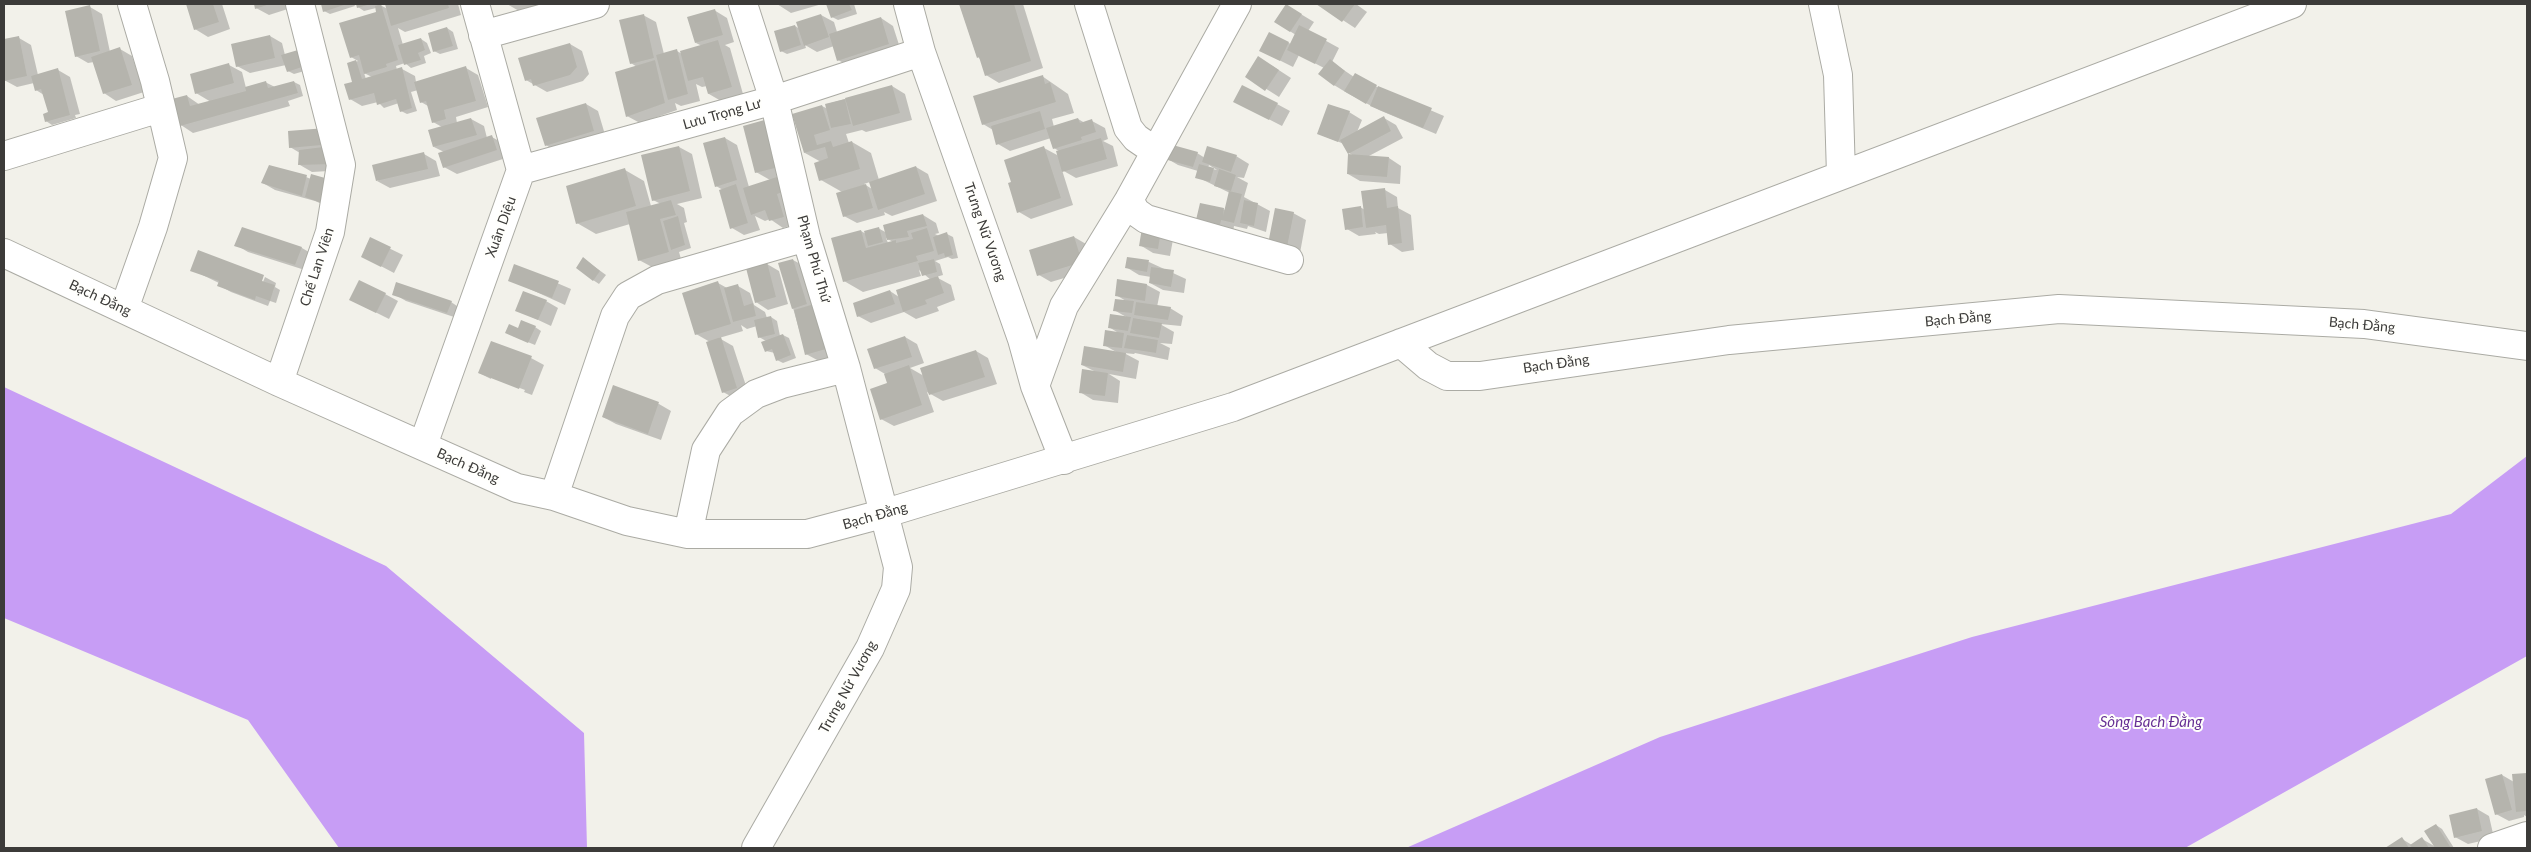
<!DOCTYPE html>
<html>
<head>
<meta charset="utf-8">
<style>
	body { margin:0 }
	#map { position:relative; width:2531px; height:852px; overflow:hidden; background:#f2f1ea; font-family:Lato,sans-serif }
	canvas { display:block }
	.frame { position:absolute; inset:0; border:5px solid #3c3b39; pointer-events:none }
</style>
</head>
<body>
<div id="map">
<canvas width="2531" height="852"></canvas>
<div class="frame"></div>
</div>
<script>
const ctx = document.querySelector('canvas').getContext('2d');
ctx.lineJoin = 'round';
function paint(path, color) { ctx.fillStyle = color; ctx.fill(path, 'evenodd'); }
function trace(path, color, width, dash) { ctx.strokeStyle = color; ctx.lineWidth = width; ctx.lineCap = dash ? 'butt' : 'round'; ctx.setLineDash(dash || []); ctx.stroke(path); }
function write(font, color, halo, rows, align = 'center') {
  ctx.font = font + ' Lato,sans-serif'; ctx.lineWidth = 4; ctx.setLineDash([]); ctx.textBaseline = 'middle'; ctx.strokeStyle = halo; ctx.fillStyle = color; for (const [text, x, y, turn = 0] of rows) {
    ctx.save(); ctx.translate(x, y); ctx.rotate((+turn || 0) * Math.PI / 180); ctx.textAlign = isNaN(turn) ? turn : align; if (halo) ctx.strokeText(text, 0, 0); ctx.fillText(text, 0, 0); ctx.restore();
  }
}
const water = new Path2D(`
	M4,387L386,566L584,733L587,848H339L248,720L4,618Z
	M2527,456V656L2185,848H1406L1660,737L1972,637L2451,514Z`);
const shadow = new Path2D(`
	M187,4H222L230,29L208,37L195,29Z
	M255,4H293L294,7L269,15L256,8Z
	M322,4H354L355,6L330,14L324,11Z
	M357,4H378L388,9L386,4H458L461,15L405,32L398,28L403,45L421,39L427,43L431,53L424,56L426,63L411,68L405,63L396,66L397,70L402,69L415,76L416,82L466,68L478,75L488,107L456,117L457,123L471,119L484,126L487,138L492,137L504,144L509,157L457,174L444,167V152L434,147L442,127L433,122L428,106L421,102L418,90L411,92L417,111L407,114L401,111L399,103L384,108L378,102L362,106L350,99L355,82L349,64L358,61L351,57L378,13L376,8L364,11L358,7ZM364,73L372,77L366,79Z
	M507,4H541L519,11Z
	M777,4H822L791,13Z
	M828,4H854L857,14L838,20L832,17Z
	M960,4H1023L1043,68L999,83L986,75L981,60L978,57Z
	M1318,4H1356L1367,12L1355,28Z
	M90,7L102,14L110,52L120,49L132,56L144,92L116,101L104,93L94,62L88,63L76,56Z
	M714,10L727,18L734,42L725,45L730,48L743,94L721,101L709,94L707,86L702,87L696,84L700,101L681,106L675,103L677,110L640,123L627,116L637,67L631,63L643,15L656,22L664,54L677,51L682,54L702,46L696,43Z
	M1299,13L1314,22L1308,31L1339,48L1332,62L1354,77L1355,74L1379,88L1444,116L1436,134L1379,110L1347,93L1334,85L1324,68L1299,55L1293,67L1261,51L1269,34L1291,44L1296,35L1275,22Z
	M821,15L834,22L837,32L881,18L893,26L901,51L851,67L838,60L834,46L817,52L805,45L806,48L787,54L781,51L795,26L800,29Z
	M447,28L453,32L458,49L440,54L434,51Z
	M270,36L282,43L285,55L308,70L294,74L288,71L286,65L250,73L237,66Z
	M19,38L31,45L38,75L58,70L70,77L80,114L75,115L76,118L52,125L46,121L49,113L44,95L36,90L34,83L17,87L4,80V41Z
	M570,44L582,51L589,74L583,81L547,92L526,80Z
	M229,65L242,72L246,88L265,82L275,87L294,82L300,85L303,96L288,101L290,106L193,133L181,125L187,96L200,105L211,102L196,93Z
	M1271,65L1291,78L1279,97L1246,76Z
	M1042,76L1068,94L1074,113L1052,119L1054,127L1078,119L1085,123L1092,121L1105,128L1108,139L1103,141L1113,146L1118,166L1076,178L1062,170L1073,205L1031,219L1019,212L1044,148L1059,156V151L1054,148L1051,138L1010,151L998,144L993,130L983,124Z
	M892,86L905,94L912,120L866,132L862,130L846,134L849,143L852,142L871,153L879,180L916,167L928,174L937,201L892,216L884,212L885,215L857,223L844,216L842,192L821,180V162L805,153L822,106L828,109L827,104ZM870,182L872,189L864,184Z
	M586,104L598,111L606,138L558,153L546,145Z
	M1277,104L1290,111L1282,126L1247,108Z
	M1349,112L1362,120L1357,132L1384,118L1396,125L1403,138L1367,157L1389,158L1401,166L1400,184L1360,181L1348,174L1354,156L1349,153L1344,144L1319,134Z
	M768,121L796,224L783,228L770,219L765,221L755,216L760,230L744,235L732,228L723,190L716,186L725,138L737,145L749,187L770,180L756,172Z
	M326,130L346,170L312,172L300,165V153L290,147Z
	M679,147L692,154L702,198L677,204L684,208L687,222L684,223L691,248L679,252L681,259L652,267L639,260L630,224L596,234L577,223L625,170L644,181L651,206L661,204L653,200Z
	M1197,153L1205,158L1236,156L1249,164L1244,178L1237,177L1248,183L1244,197L1270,211L1266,232L1248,226L1247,229L1234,226L1233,232L1198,219L1201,204L1226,210L1230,193L1197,177L1198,171L1178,165L1166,158ZM1209,165L1217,170L1208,168Z
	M424,154L436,161L440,176L390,188L377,181Z
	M306,177L311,179L336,210L315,201L275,190L263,183Z
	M1385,190L1397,197L1398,208L1411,215L1414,250L1402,252L1390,244L1388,233L1379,234L1375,232L1376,234L1359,236L1347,229L1360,207L1365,210Z
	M1293,213L1306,220L1300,253L1282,250Z
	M923,215L936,223L939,233L935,234L939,236L947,234L953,237L958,258L952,259L948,257L935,261L940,264L943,275L936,277L951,285L955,300L937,307L939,311L916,319L904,312L871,323L858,316L890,291L899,297L931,280L919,270L921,276L863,292L844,281L861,231L866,234L878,228L887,233ZM886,238L893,242L888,243Z
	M1144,223L1174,234L1170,256L1153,253L1140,245Z
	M242,228L302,248L314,255L308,271L248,252L236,245Z
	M1074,237L1086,244L1094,269L1051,282L1039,275Z
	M370,239L403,255L394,273L375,263Z
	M584,259L606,275L599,284L593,280Z
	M793,260L806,267L838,356L819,361L806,354L793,308Z
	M1149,262L1186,279L1184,293L1163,290L1150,283L1151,277L1139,275L1126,267Z
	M767,264L779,271L788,304L768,310L756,302Z
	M515,265L571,289L565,305L510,280Z
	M192,270L260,282H263L265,277L276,283L275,287L280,290L276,303L270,301L268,306L231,292L218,285L219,283Z
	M1118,280L1147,285L1160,292L1157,307L1170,308L1183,316L1181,326L1160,324L1174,332L1172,344L1160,343L1170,348L1168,360L1135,353L1134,354L1124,353L1139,361L1136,379L1109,374L1120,381L1118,403L1093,400L1080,392L1096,372L1082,365L1118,353L1104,345L1120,334L1109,327L1128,318L1114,310L1126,301L1116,295Z
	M718,283L727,288L738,286L750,293L754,305L765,312L767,318L771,317L777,321L780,336L783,335L789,338L796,358L783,363L777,360L775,353L766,351V341L759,337L757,326L747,329L741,325L743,331L719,338L733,346L749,395L736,399L723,392L710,342L696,334Z
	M385,294L398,301L389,319L363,306Z
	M394,294L451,302L463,310L460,319L406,301Z
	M546,301L558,308L551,326L517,310Z
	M535,327L541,331L535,345L513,336Z
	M905,337L917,344L924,363L910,368L924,376L976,351L988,358L997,384L943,401L927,392L934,412L894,426L881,419L889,384L885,374L875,368Z
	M531,358L544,365L532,395L524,392L525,390L491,377V379L479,373Z
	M614,387L659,404L671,411L661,440L616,424L603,417Z
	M2527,774V817L2524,815V817L2509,821L2496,814L2502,775L2514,782L2513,775Z
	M2477,809L2489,816L2494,838L2468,844L2455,837Z
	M2436,825L2442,829L2454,848L2388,847L2402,839L2412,845L2422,839L2436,847Z`);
const building = new Path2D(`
	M186,4H213L219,22L194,30Z
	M254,4H270L255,9Z
	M321,4H347L323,12Z
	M356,4H371L357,8Z
	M381,4L398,60L386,64L387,67L364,74L359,55L350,58L339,23L376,12L375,6Z
	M385,4H448L449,8L391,26Z
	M826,4H849L852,10L831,18Z
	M959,4H1014L1031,61L985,76L979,57L977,58Z
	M1286,4L1302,14L1290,32L1274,22Z
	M1316,4H1355L1342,22Z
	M90,5L100,51L75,57L65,11Z
	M715,9L723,35L695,43L687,17Z
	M644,14L654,58L630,64L619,20Z
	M821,14L829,37L804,46L796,22Z
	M881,17L889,44L837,61L829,34Z
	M795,25L801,45L780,52L774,31Z
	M1299,25L1327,39L1315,64L1287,50Z
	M447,27L453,46L433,52L428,33Z
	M1269,32L1289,42L1280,61L1259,51Z
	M270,35L275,58L236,67L231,44Z
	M19,36L27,76L4,81V39Z
	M421,38L425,50L418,53L421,60L404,65L398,45Z
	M718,40L732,87L708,94L703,77L688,81L680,51Z
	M570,43L577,67L570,75L533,86L531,79L525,81L518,58Z
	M120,47L132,85L103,94L91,57Z
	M677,49L688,94L668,100L656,55Z
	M298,50L302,67L287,72L281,55Z
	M1258,56L1279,70L1265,91L1245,77Z
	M1330,59L1345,71L1334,86L1318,74Z
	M356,60L362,79L402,67L412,108L400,112L396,99L377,105L374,93L349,100L344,84L352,82L347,63Z
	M655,60L665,103L626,117L615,72Z
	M229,63L234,83L195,94L190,74Z
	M466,66L476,101L444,110L446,119L432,123L426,101L420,103L414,82Z
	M58,68L70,115L45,122L43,114L48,112L41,89L35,91L31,76Z
	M1355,73L1377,85L1366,104L1344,91Z
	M1043,75L1045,84L1050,82L1056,102L982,125L973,96Z
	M266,81L268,88L294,81L298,93L180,126L172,99L187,95L190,106L246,91L245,87Z
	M892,85L900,113L853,126L845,98Z
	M1242,85L1278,103L1269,120L1233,102Z
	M1378,86L1432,108L1423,128L1370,106Z
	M845,99L851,124L831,128L825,104Z
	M586,103L594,131L545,146L536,118Z
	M1328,104L1350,111L1338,142L1317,134Z
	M822,105L830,130L814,135L817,145L831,141L833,147L852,141L860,169L819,181L814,163L828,158L825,147L804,153L792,114Z
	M1040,111L1045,129L996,145L991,126Z
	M1384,116L1391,131L1348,154L1340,140Z
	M471,118L477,135L433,147L428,130Z
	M1078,118L1080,123L1092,119L1096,132L1081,137L1082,140L1053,149L1046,128Z
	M768,119L787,165L755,173L743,126Z
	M326,128L322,145L289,148L288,131Z
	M492,135L497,150L443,168L438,153Z
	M725,137L737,180L715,187L703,143Z
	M1101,138L1107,159L1062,172L1056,151Z
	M1169,144L1198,152L1193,167L1164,159Z
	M331,146L334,164L298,165L299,150Z
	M679,146L690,191L652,201L641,155Z
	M1044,146L1061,198L1017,213L1008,183L1011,182L1004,160Z
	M1207,146L1237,155L1231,172L1202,162Z
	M424,152L428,169L376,181L372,165Z
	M1348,154L1389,157L1387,177L1347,174Z
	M1199,164L1214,168L1210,182L1195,178Z
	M269,165L307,175L302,196L261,183Z
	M916,166L925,194L878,210L869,182Z
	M625,168L636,206L576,224L566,186Z
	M1219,169L1236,175L1231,191L1214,186Z
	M311,174L332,180L324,204L305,197Z
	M786,174L791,189L777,194L784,217L769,221L765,210L751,215L743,188Z
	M736,184L748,223L730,229L719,190Z
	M866,184L873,208L843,217L836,193Z
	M1385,188L1387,208L1398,206L1402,243L1388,245L1386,225L1366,228L1361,191Z
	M1229,191L1242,194L1234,223L1221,220L1220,225L1196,220L1200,203L1224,208L1223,216Z
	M671,200L676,215L660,219L669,252L638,261L626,212Z
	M1244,200L1258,203L1254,226L1240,223Z
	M1361,206L1363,227L1345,230L1342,209Z
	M1275,208L1294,212L1287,247L1268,244Z
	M923,214L927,226L907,231L909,237L887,240L883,225Z
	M678,216L685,245L671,250L663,221Z
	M1143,222L1162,225L1158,249L1139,246Z
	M242,227L302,247L295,265L234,246Z
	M879,227L883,242L868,246L864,231Z
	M927,228L934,251L916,256L918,261L843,282L831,238L861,230L866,248L896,240V243L913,239L911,233Z
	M947,232L953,255L945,257L944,253L938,255L933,237Z
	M1074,236L1082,262L1037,276L1029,250Z
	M370,237L391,247L381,267L361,257Z
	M198,250L264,275L262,281L275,285L270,301L256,296L255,300L217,286L219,281L190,271Z
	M583,257L600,271L593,281L576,268Z
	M1127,257L1149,260L1147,272L1125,268Z
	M793,259L807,304L792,309L778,263Z
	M934,259L937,272L922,276L918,263Z
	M767,262L776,297L755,303L746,268Z
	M514,264L559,281L552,298L508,281Z
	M1151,267L1174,270L1171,287L1149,283Z
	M938,276L944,293L925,300L927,304L903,312L896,290Z
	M1117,279L1147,284L1145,301L1115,296Z
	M359,280L386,293L376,313L349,300Z
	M718,281L731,324L695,335L682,293Z
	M396,282L452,301L447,313L392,295Z
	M738,284L744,306L753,303L756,316L733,322L724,288Z
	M890,290L895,304L857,317L853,303Z
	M523,291L547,300L538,320L515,311Z
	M1115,299L1134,301L1132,313L1113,311Z
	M1136,302L1171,307L1168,320L1134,315Z
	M814,304L826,349L805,355L794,310Z
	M1110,314L1131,317L1128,331L1108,328Z
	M771,316L775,334L758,338L754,320Z
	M1133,318L1162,323L1159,338L1130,333Z
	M521,320L536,326L528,343L505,333L509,324L518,328Z
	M1105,330L1124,333L1122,348L1103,346Z
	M783,334L791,355L776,361L772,349L765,352L761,342Z
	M1127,335L1158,340L1156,353L1124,348Z
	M905,336L912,357L874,369L867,349Z
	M721,337L737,388L722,393L706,342Z
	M491,341L532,356L519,389L478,373Z
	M1084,346L1126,353L1123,372L1081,365Z
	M976,350L985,377L929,395L920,368Z
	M909,365L922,405L880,420L870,389L887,383L884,374Z
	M1082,369L1108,373L1105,396L1079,393Z
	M613,385L659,402L648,434L602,417Z
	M2527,773V811L2516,812L2512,774Z
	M2502,774L2512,810L2495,815L2485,779Z
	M2477,808L2482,831L2454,838L2449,815Z
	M2436,824L2451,848H2435L2424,831Z
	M2402,837L2409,848H2385Z
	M2422,837L2429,848H2412L2410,845Z`);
const minor = new Path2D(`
	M743,4L774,100L806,237L846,368L898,567L896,589L870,648L756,848
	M908,4L921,52L1022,339L1035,386L1064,460
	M1089,4L1128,128L1136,138L1155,151
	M1823,4L1838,75L1841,175
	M483,35L595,4
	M4,156L160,108
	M521,170L774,100L921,52
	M1129,200L1136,212L1146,219L1289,260
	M4,253L279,382L517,488L554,496L627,521L688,534H807L886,513L1233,407L2292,4
	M124,309L153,227L173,158L155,81L132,4
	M1401,343L1428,366L1447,376H1480L1729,340L2059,309L2364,324L2527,346
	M279,382L330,232L341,165L300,4
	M1035,386L1064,306L1129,200L1237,4
	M423,445L521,170L475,4
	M554,496L615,316L628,296L657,280L806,237
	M688,534L706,450L730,413L756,394L782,384L846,368
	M2492,848L2527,836`);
const streetNames = [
	["Lưu Trọng Lư",722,114,-16],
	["Xuân Diệu",501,227,-70],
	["Trưng Nữ Vương",985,232,71],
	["Phạm Phú Thứ",814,259,74],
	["Chế Lan Viên",317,267,-72],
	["Bạch Đằng",100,298,25],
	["Bạch Đằng",1958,319,-5],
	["Bạch Đằng",2362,325,5],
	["Bạch Đằng",1556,364,-8],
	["Bạch Đằng",468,466,24],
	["Bạch Đằng",875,516,-16],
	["Trưng Nữ Vương",848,687,-61]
];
const waterNames = [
	["Sông Bạch Đằng",2151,722]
];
paint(water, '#c79df5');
paint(shadow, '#0003');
paint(building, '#b5b4ad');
trace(minor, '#ababa4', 30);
trace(minor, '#fff', 28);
write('14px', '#3c3b39', '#fffffc', streetNames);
write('italic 15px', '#673195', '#fffffc', waterNames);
</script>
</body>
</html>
